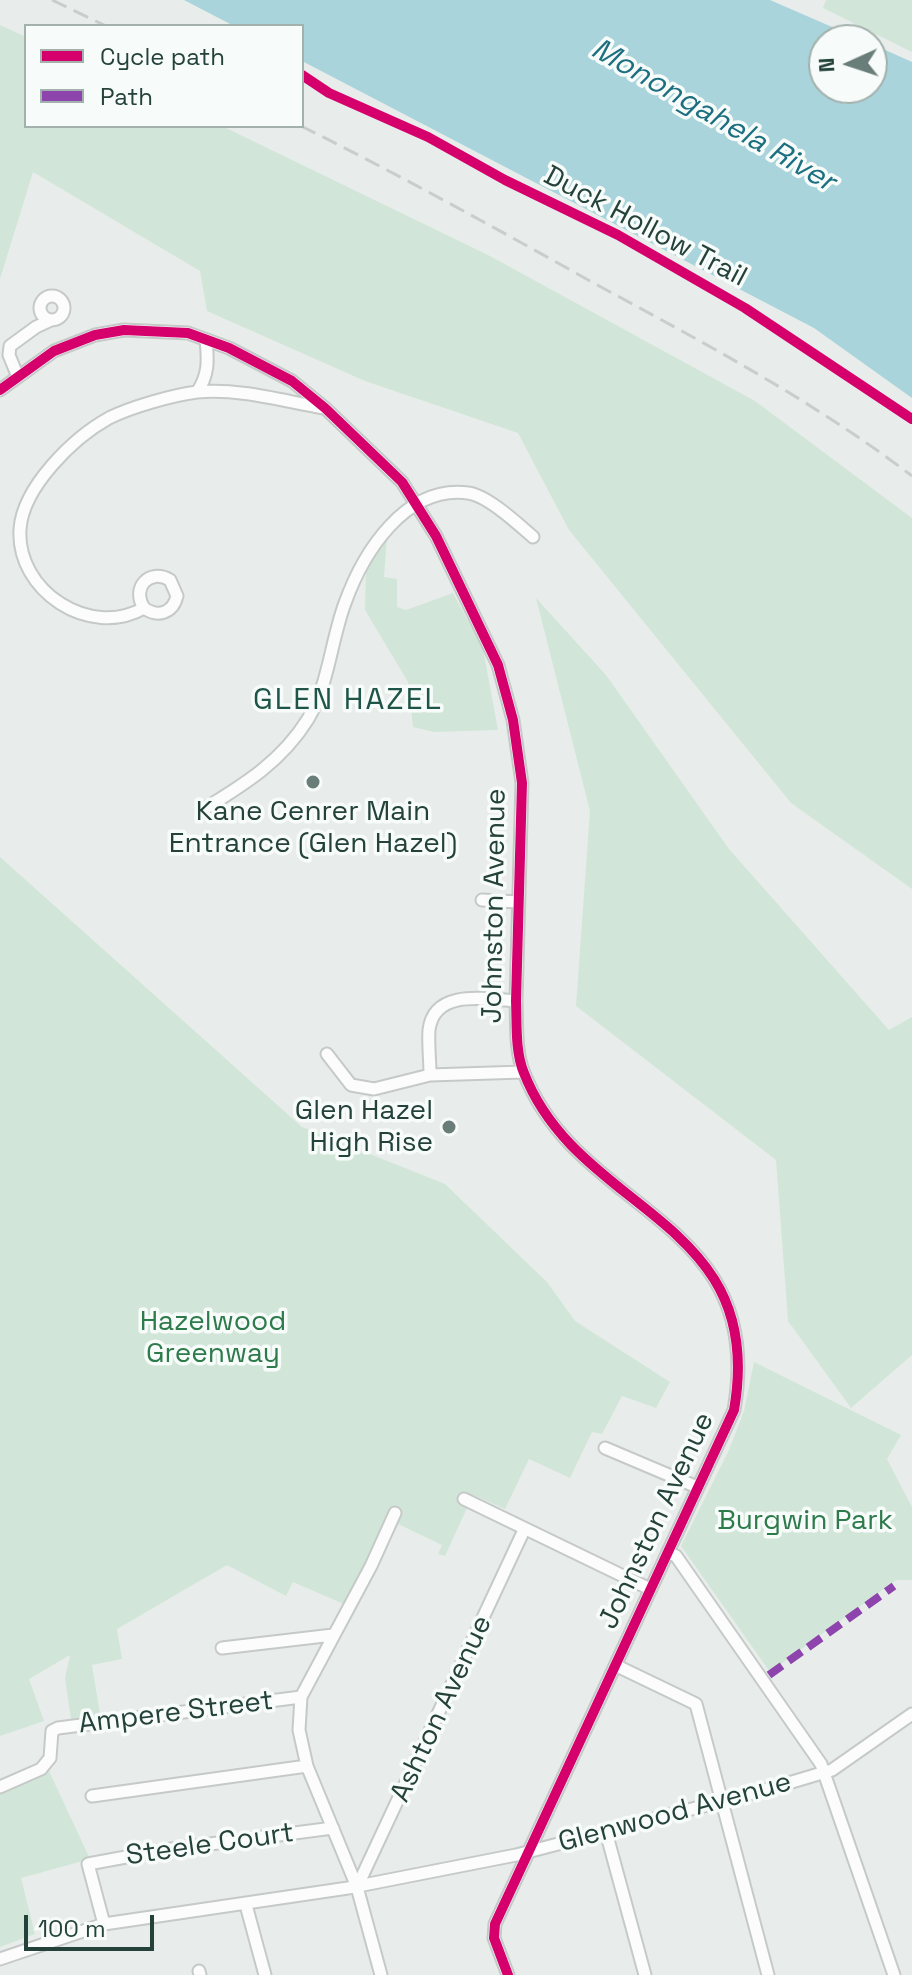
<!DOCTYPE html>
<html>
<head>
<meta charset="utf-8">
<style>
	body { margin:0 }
	#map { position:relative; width:912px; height:1975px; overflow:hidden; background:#e8edeb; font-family:"Space Grotesk",sans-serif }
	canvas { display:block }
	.legend { position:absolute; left:24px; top:24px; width:280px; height:104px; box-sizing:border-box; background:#f7fbf9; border:2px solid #a3b1ad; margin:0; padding:10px 14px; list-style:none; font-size:24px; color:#24423a }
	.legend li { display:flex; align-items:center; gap:16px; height:40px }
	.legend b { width:40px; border:2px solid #a3b1ad }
	.north { position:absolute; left:808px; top:24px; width:80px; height:80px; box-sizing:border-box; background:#f7fbf9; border:2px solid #a3b1ad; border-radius:50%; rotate:267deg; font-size:22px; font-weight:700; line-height:32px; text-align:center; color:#24423a }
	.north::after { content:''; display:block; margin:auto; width:28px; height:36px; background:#697e78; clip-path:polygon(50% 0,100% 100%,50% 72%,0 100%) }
	.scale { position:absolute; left:24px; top:1915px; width:130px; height:36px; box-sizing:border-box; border:4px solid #24423a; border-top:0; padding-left:10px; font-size:24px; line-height:28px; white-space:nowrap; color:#24423a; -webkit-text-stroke:6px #f7fbf9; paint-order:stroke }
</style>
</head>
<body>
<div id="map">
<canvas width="912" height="1975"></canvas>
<ul class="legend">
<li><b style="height:10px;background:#d6006c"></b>Cycle path</li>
<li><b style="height:10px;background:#8e44ad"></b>Path</li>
</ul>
<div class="north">N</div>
<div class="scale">100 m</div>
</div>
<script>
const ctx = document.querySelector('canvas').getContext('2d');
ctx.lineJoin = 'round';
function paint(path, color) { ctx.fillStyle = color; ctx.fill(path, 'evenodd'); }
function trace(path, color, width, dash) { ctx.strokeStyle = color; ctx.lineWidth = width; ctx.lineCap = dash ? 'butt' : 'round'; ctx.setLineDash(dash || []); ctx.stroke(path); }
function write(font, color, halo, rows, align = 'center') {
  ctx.font = font + ' "Space Grotesk",sans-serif'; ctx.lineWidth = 7; ctx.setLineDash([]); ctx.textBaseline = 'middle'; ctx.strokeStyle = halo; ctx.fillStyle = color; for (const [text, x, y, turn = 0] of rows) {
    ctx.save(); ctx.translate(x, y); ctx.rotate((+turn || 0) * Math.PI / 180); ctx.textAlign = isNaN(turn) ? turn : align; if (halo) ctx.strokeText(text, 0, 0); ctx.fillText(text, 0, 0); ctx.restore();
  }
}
const green = new Path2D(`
	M826,0H912V52L823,8Z
	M0,25L26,37V126H222L490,256L755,401L912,518V889L791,803L569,530L518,433L365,381L207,311L200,271L33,172L0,279Z
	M387,536L384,577L397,579V607L406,610L453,593L483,649L498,730L434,732L413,727L408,682L365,610L366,568Z
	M536,598L606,675L729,849L889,1030L912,1017V1355L851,1408L788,1321L776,1160L576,1006L590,811Z
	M0,857L302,1127L445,1184L547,1282L575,1321L670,1382L656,1408L622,1396L602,1434L592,1432L570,1478L529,1459L505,1509L473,1495L445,1556L438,1554L442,1545L398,1524L355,1609L293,1582L286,1596L227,1565L117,1629L122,1659L92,1665L100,1714L71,1719L65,1678L70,1655L29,1679L44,1721L0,1736Z
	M754,1362L901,1435L887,1459L912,1507V1580H896L770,1672L681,1546L729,1450L744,1411Z
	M49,1771L90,1859L21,1878L35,1934L0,1947V1790Z`);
const water = new Path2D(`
	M184,0H770L862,40H824V88H872V44L912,62V398L814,328L302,61V26H234Z`);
const minor = new Path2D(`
	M40 308a12 12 0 1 1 24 0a12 12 0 1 1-24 0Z
	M18,377L9,355L10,346L36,327L51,320
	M0,390L54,351L95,335L124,330L188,333L229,348L292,381L325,408L402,482L436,536L498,665L513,720L522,783L516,1001C517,1024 515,1052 524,1073C579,1215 768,1217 734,1410L495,1924L494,1938L508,1975
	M197,392C209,375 208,360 206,340
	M144,608C131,588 149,568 170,580L177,596C173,613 158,618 144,608C90,639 16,591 20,529C23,487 73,438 109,418C131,407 173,395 197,392C240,388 283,401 324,408
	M204,809C245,784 282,761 308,719C329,684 331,640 345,603C363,553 405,485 468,493C487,495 518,524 533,537
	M482,900L518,902
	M327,1054L351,1085L374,1089L430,1075L523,1072
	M430,1075C430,1060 428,1044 429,1030C434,988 487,999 516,1001
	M605,1448L697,1487
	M464,1499L650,1589
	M668,1552L676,1556L821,1764L894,1975
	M222,1648L333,1635
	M617,1666L696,1704L768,1975
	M0,1787L41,1769L50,1758L52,1731L58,1728L301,1697
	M92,1796L307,1766
	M606,1832L645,1975
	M357,1887L524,1530
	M246,1905L265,1975
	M104,1924L88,1864L164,1850L333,1828
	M0,1959L104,1924L348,1888L516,1855L772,1788L832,1770L912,1714
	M199,1971L200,1975
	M381,1975L357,1887L307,1766L299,1730L301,1697L371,1566L395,1513`);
const rail = new Path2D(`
	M52,0L106,26
	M301,126C402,176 502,232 601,287C708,345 815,402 912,476`);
const quiet = new Path2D(`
	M769,1675L894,1586`);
const cycleway = new Path2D(`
	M302,75L329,93L428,137L505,180L618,235L745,308L912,419
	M0,390L54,351L95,335L124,330L188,333L229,348L292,381L325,408L402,482L436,536L498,665L513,720L522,783L516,1001C517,1024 515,1052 524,1073C579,1215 768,1217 734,1410L495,1924L494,1938L508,1975`);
const markers = [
	[313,782,8,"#697e78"],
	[449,1127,8,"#697e78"]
];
const streetNames = [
	["Duck Hollow Trail",645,227,28],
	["Johnston Avenue",495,906,-89],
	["Johnston Avenue",657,1521,-65],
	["Ashton Avenue",442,1709,-65],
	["Ampere Street",176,1713,-7],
	["Glenwood Avenue",675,1813,-15],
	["Steele Court",210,1845,-8]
];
const poiNames = [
	["Kane Cenrer Main",313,812],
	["Entrance (Glen Hazel)",313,844],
	["Glen Hazel",433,1111,"right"],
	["High Rise",433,1143,"right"]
];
const parkNames = [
	["Hazelwood",213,1322],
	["Greenway",213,1354],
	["Burgwin Park",805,1521]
];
const waterNames = [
	["Monongahela River",713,116,30]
];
const neighbourhoodNames = [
	["GLEN HAZEL",348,701]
];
paint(green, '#d1e6d8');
paint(water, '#a9d4db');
trace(minor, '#c5cac8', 15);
trace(minor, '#fcfcfc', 11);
trace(rail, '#c9cdcc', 3, [16, 8]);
trace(quiet, '#8e44ad', 8, [16, 8]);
trace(cycleway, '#d6006c', 10);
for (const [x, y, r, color] of markers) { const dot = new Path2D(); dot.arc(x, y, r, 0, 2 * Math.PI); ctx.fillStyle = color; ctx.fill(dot); trace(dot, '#f7fbf9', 3); }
write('28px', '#24423a', '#f7fbf9', streetNames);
write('28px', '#24423a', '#f7fbf9', poiNames);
write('28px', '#2d7a4b', '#f7fbf9', parkNames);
write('italic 30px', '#1c6f80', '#f7fbf9', waterNames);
ctx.letterSpacing = '2px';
write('30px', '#1f5548', '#f7fbf9', neighbourhoodNames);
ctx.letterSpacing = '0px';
</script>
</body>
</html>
